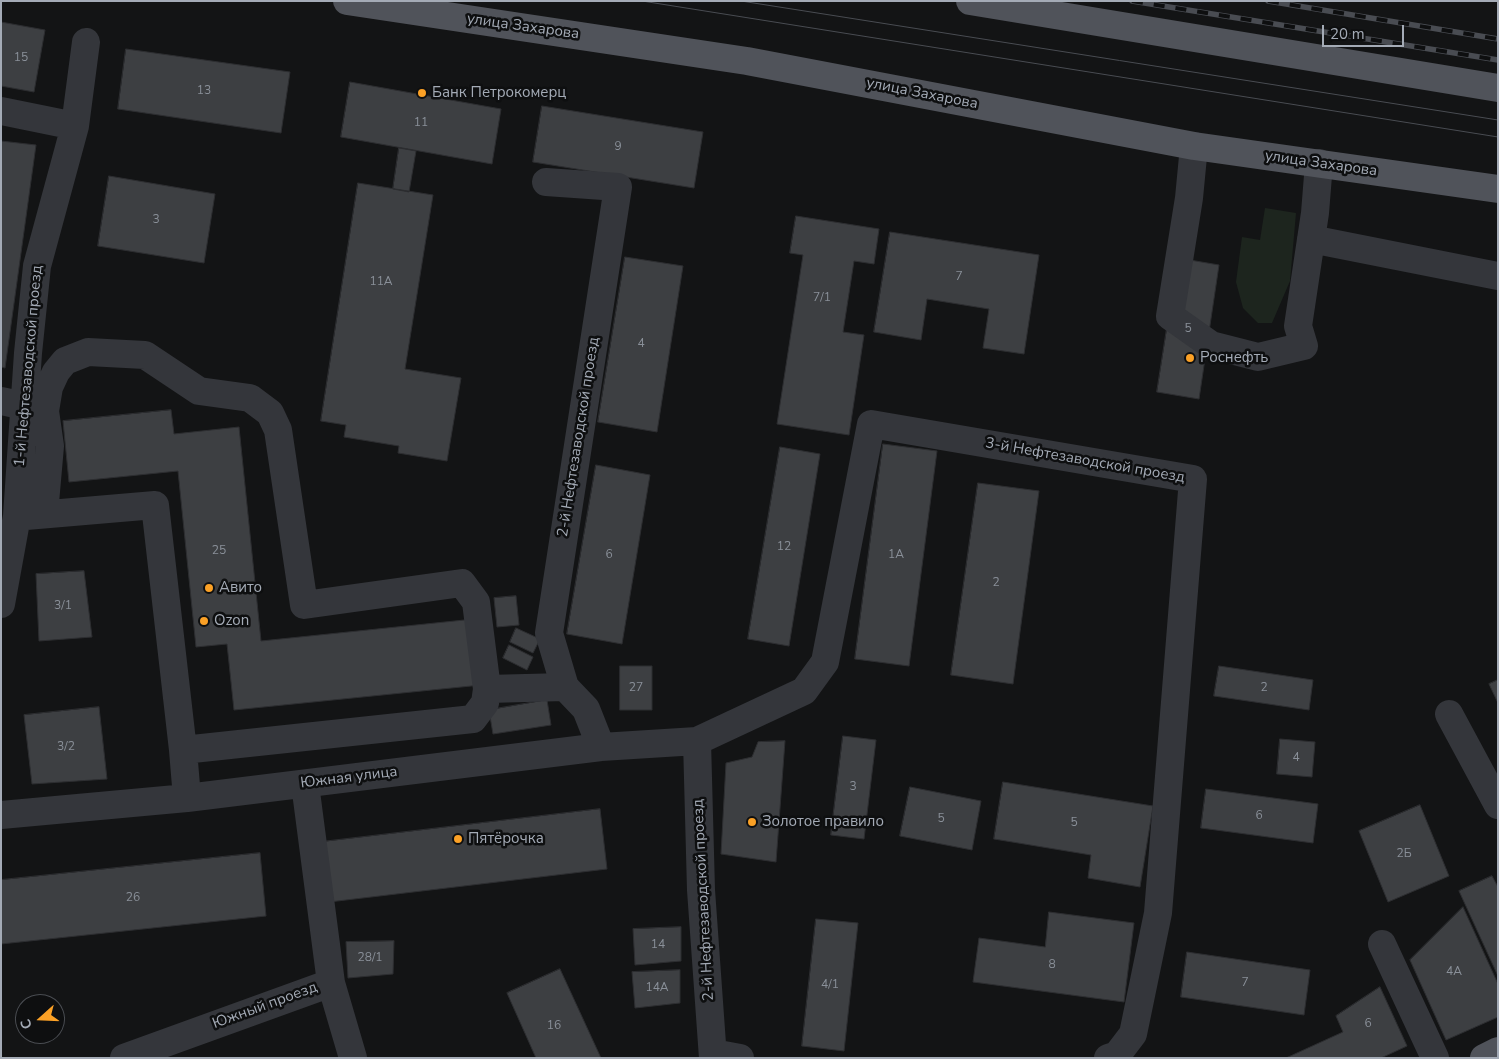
<!DOCTYPE html>
<html>
<head>
<meta charset="utf-8">
<style>
	body { margin:0 }
	#map { position:relative; width:1499px; height:1059px; overflow:hidden; background:#131415; font-family:"Nunito Sans",sans-serif }
	canvas { display:block }
	.frame { position:absolute; inset:0; border:2px solid #a4abb6; pointer-events:none }
	.north { position:absolute; left:15px; top:994px; width:50px; height:50px; box-sizing:border-box; background:#0e0f10; border:1px solid #4a4d52; border-radius:50%; rotate:250deg; font-size:14px; font-weight:700; line-height:20px; text-align:center; color:#a4abb6 }
	.north::after { content:''; display:block; margin:auto; width:18px; height:22px; background:#fba126; clip-path:polygon(50% 0,100% 100%,50% 72%,0 100%) }
	.scale { position:absolute; left:1322px; top:25px; width:82px; height:22px; box-sizing:border-box; border:2px solid #a4abb6; border-top:0; padding-left:6px; font-size:15px; line-height:18px; white-space:nowrap; color:#a4abb6; -webkit-text-stroke:4px #0e0f10; paint-order:stroke }
</style>
</head>
<body>
<div id="map">
<canvas width="1499" height="1059"></canvas>
<div class="frame"></div>
<div class="north">С</div>
<div class="scale">20 m</div>
</div>
<script>
const ctx = document.querySelector('canvas').getContext('2d');
ctx.lineJoin = 'round';
function paint(path, color) { ctx.fillStyle = color; ctx.fill(path, 'evenodd'); }
function trace(path, color, width, dash) { ctx.strokeStyle = color; ctx.lineWidth = width; ctx.lineCap = dash ? 'butt' : 'round'; ctx.setLineDash(dash || []); ctx.stroke(path); }
function write(font, color, halo, rows, align = 'center') {
  ctx.font = font + ' "Nunito Sans",sans-serif'; ctx.lineWidth = 5; ctx.setLineDash([]); ctx.textBaseline = 'middle'; ctx.strokeStyle = halo; ctx.fillStyle = color; for (const [text, x, y, turn = 0] of rows) {
    ctx.save(); ctx.translate(x, y); ctx.rotate((+turn || 0) * Math.PI / 180); ctx.textAlign = isNaN(turn) ? turn : align; if (halo) ctx.strokeText(text, 0, 0); ctx.fillText(text, 0, 0); ctx.restore();
  }
}
const green = new Path2D(`
	M1265,208L1296,213L1290,281L1272,323H1258L1243,308L1236,282L1242,237L1260,240Z`);
const building = new Path2D(`
	M1,22L45,30L34,92L1,86Z
	M126,49L290,72L281,133L118,109Z
	M350,82L501,109L492,164L341,137Z
	M542,106L703,132L694,188L533,162Z
	M1,141L36,145L5,368L1,367Z
	M399,148L416,151L409,192L393,189Z
	M109,176L215,194L204,263L98,246Z
	M358,183L433,195L405,369L461,378L447,461L398,453L399,446L344,437L346,425L321,421Z
	M796,216L879,229L874,264L854,261L843,332L864,335L849,435L777,424L803,255L790,253Z
	M890,232L1039,255L1024,354L983,348L989,309L927,299L921,340L874,332Z
	M625,257L683,266L657,432L598,422Z
	M1178,258L1219,265L1199,399L1157,392Z
	M171,410L174,434L239,427L261,641L474,619L481,685L234,710L227,644L196,647L178,471L69,482L63,421Z
	M883,444L937,451L909,666L855,659Z
	M780,447L820,454L789,646L748,639Z
	M596,465L650,475L622,644L567,634Z
	M978,483L1039,491L1013,684L951,675Z
	M84,571L92,637L39,641L36,574Z
	M516,596L519,625L497,627L494,598Z
	M516,628L540,639L533,653L510,642Z
	M509,645L533,657L527,670L503,658Z
	M620,666H652V710H620Z
	M1219,666L1313,680L1309,710L1214,696Z
	M1498,680V703L1489,684Z
	M547,700L551,725L493,734L489,710Z
	M99,707L107,779L32,784L24,715Z
	M843,736L876,740L864,839L831,835Z
	M1280,739L1315,742L1312,777L1277,774Z
	M785,741L776,862L721,854L726,763L752,757L758,742Z
	M1003,782L1153,806L1140,887L1088,878L1091,855L994,839Z
	M910,787L981,801L972,850L900,836Z
	M1206,789L1318,804L1313,843L1201,828Z
	M1420,805L1449,876L1388,902L1359,831Z
	M600,809L607,869L329,902L321,842Z
	M260,853L266,916L1,944V880Z
	M1492,876L1498,887V976L1459,891Z
	M1463,907L1498,984V1017L1446,1040L1410,960Z
	M1049,912L1134,923L1124,1002L973,982L979,938L1045,947Z
	M816,919L858,923L844,1051L802,1046Z
	M681,927V961L635,965L633,929Z
	M394,941L393,974L348,978L346,942Z
	M1187,952L1310,970L1304,1015L1181,997Z
	M560,969L601,1058H536L507,993Z
	M680,970V1003L635,1008L632,972Z
	M1380,987L1407,1046L1381,1058H1286L1343,1032L1336,1016Z`);
const minor = new Path2D(`
	M1,111L75,126
	M1194,146L1189,198L1170,316L1211,345L1258,357L1304,346L1298,326L1315,213L1319,163
	M546,182L618,187L549,633L565,687L586,709L601,747
	M1311,239L1498,276
	M1,401L24,406
	M44,514L50,446L45,411L49,387L56,372L65,361L88,352L145,355L199,391L250,398L270,413L278,430L304,605L462,583L476,602L487,689L565,687
	M26,516L155,505L183,750
	M1,604L17,516L28,353L37,266L75,126L86,42
	M1449,714L1498,805
	M697,741L701,890L713,1058
	M187,798L183,750L473,719L485,703L487,689
	M1,815L187,798L601,747L697,741L804,691L825,662L871,424L1193,479L1158,913L1133,1034L1117,1055L1108,1058
	M1382,944L1435,1058
	M331,983L353,1058
	M713,1053L740,1058
	M124,1058L331,983L305,784`);
const major = new Path2D(`
	M347,1L747,61L1194,146L1498,189
	M970,1L1498,88
	M1484,1058L1498,1051`);
const tram = new Path2D(`
	M642,1L1498,137
	M741,1L1498,120`);
const rail = new Path2D(`
	M1132,1L1498,60
	M1268,1L1498,39`);
const markers = [
	[422,93,5,"#fba126"],
	[1190,358,5,"#fba126"],
	[209,588,5,"#fba126"],
	[204,621,5,"#fba126"],
	[752,822,5,"#fba126"],
	[458,839,5,"#fba126"]
];
const numberNames = [
	["15",21,58],
	["13",204,91],
	["11",421,123],
	["9",618,147],
	["3",156,220],
	["7",959,277],
	["11А",381,282],
	["7/1",822,298],
	["5",1188,329],
	["4",641,344],
	["12",784,547],
	["25",219,551],
	["6",609,555],
	["1А",896,555],
	["2",996,583],
	["3/1",63,606],
	["27",636,688],
	["2",1264,688],
	["3/2",66,747],
	["4",1296,758],
	["3",853,787],
	["6",1259,816],
	["5",941,819],
	["5",1074,823],
	["2Б",1404,854],
	["26",133,898],
	["14",658,945],
	["28/1",370,958],
	["8",1052,965],
	["4А",1454,972],
	["7",1245,983],
	["4/1",830,985],
	["14А",657,988],
	["6",1368,1024],
	["16",554,1026]
];
const streetNames = [
	["улица Захарова",523,27,8],
	["улица Захарова",922,94,11],
	["улица Захарова",1321,164,8],
	["1-й Нефтезаводской проезд",29,366,-85],
	["2-й Нефтезаводской проезд",579,437,-81],
	["3-й Нефтезаводской проезд",1085,461,10],
	["Южная улица",349,778,-7],
	["2-й Нефтезаводской проезд",704,900,-93],
	["Южный проезд",265,1006,-20]
];
const poiNames = [
	["Банк Петрокомерц",432,93],
	["Роснефть",1200,358],
	["Авито",219,588],
	["Ozon",214,621],
	["Золотое правило",762,822],
	["Пятёрочка",468,839]
];
paint(green, '#1d251e');
paint(building, '#3d3f42');
trace(building, '#2d2e31', 1);
trace(minor, '#34363b', 28);
trace(major, '#50535a', 28);
trace(tram, '#494c52', 1);
trace(rail, '#494c52', 5.5);
trace(rail, '#0e0f10', 4, [11]);
for (const [x, y, r, color] of markers) { const dot = new Path2D(); dot.arc(x, y, r, 0, 2 * Math.PI); ctx.fillStyle = color; ctx.fill(dot); trace(dot, '#0e0f10', 2); }
write('12px', '#8a9099', null, numberNames);
write('15px', '#a4abb6', '#0e0f10', streetNames);
write('15px', '#a4abb6', '#0e0f10', poiNames, 'left');
</script>
</body>
</html>
